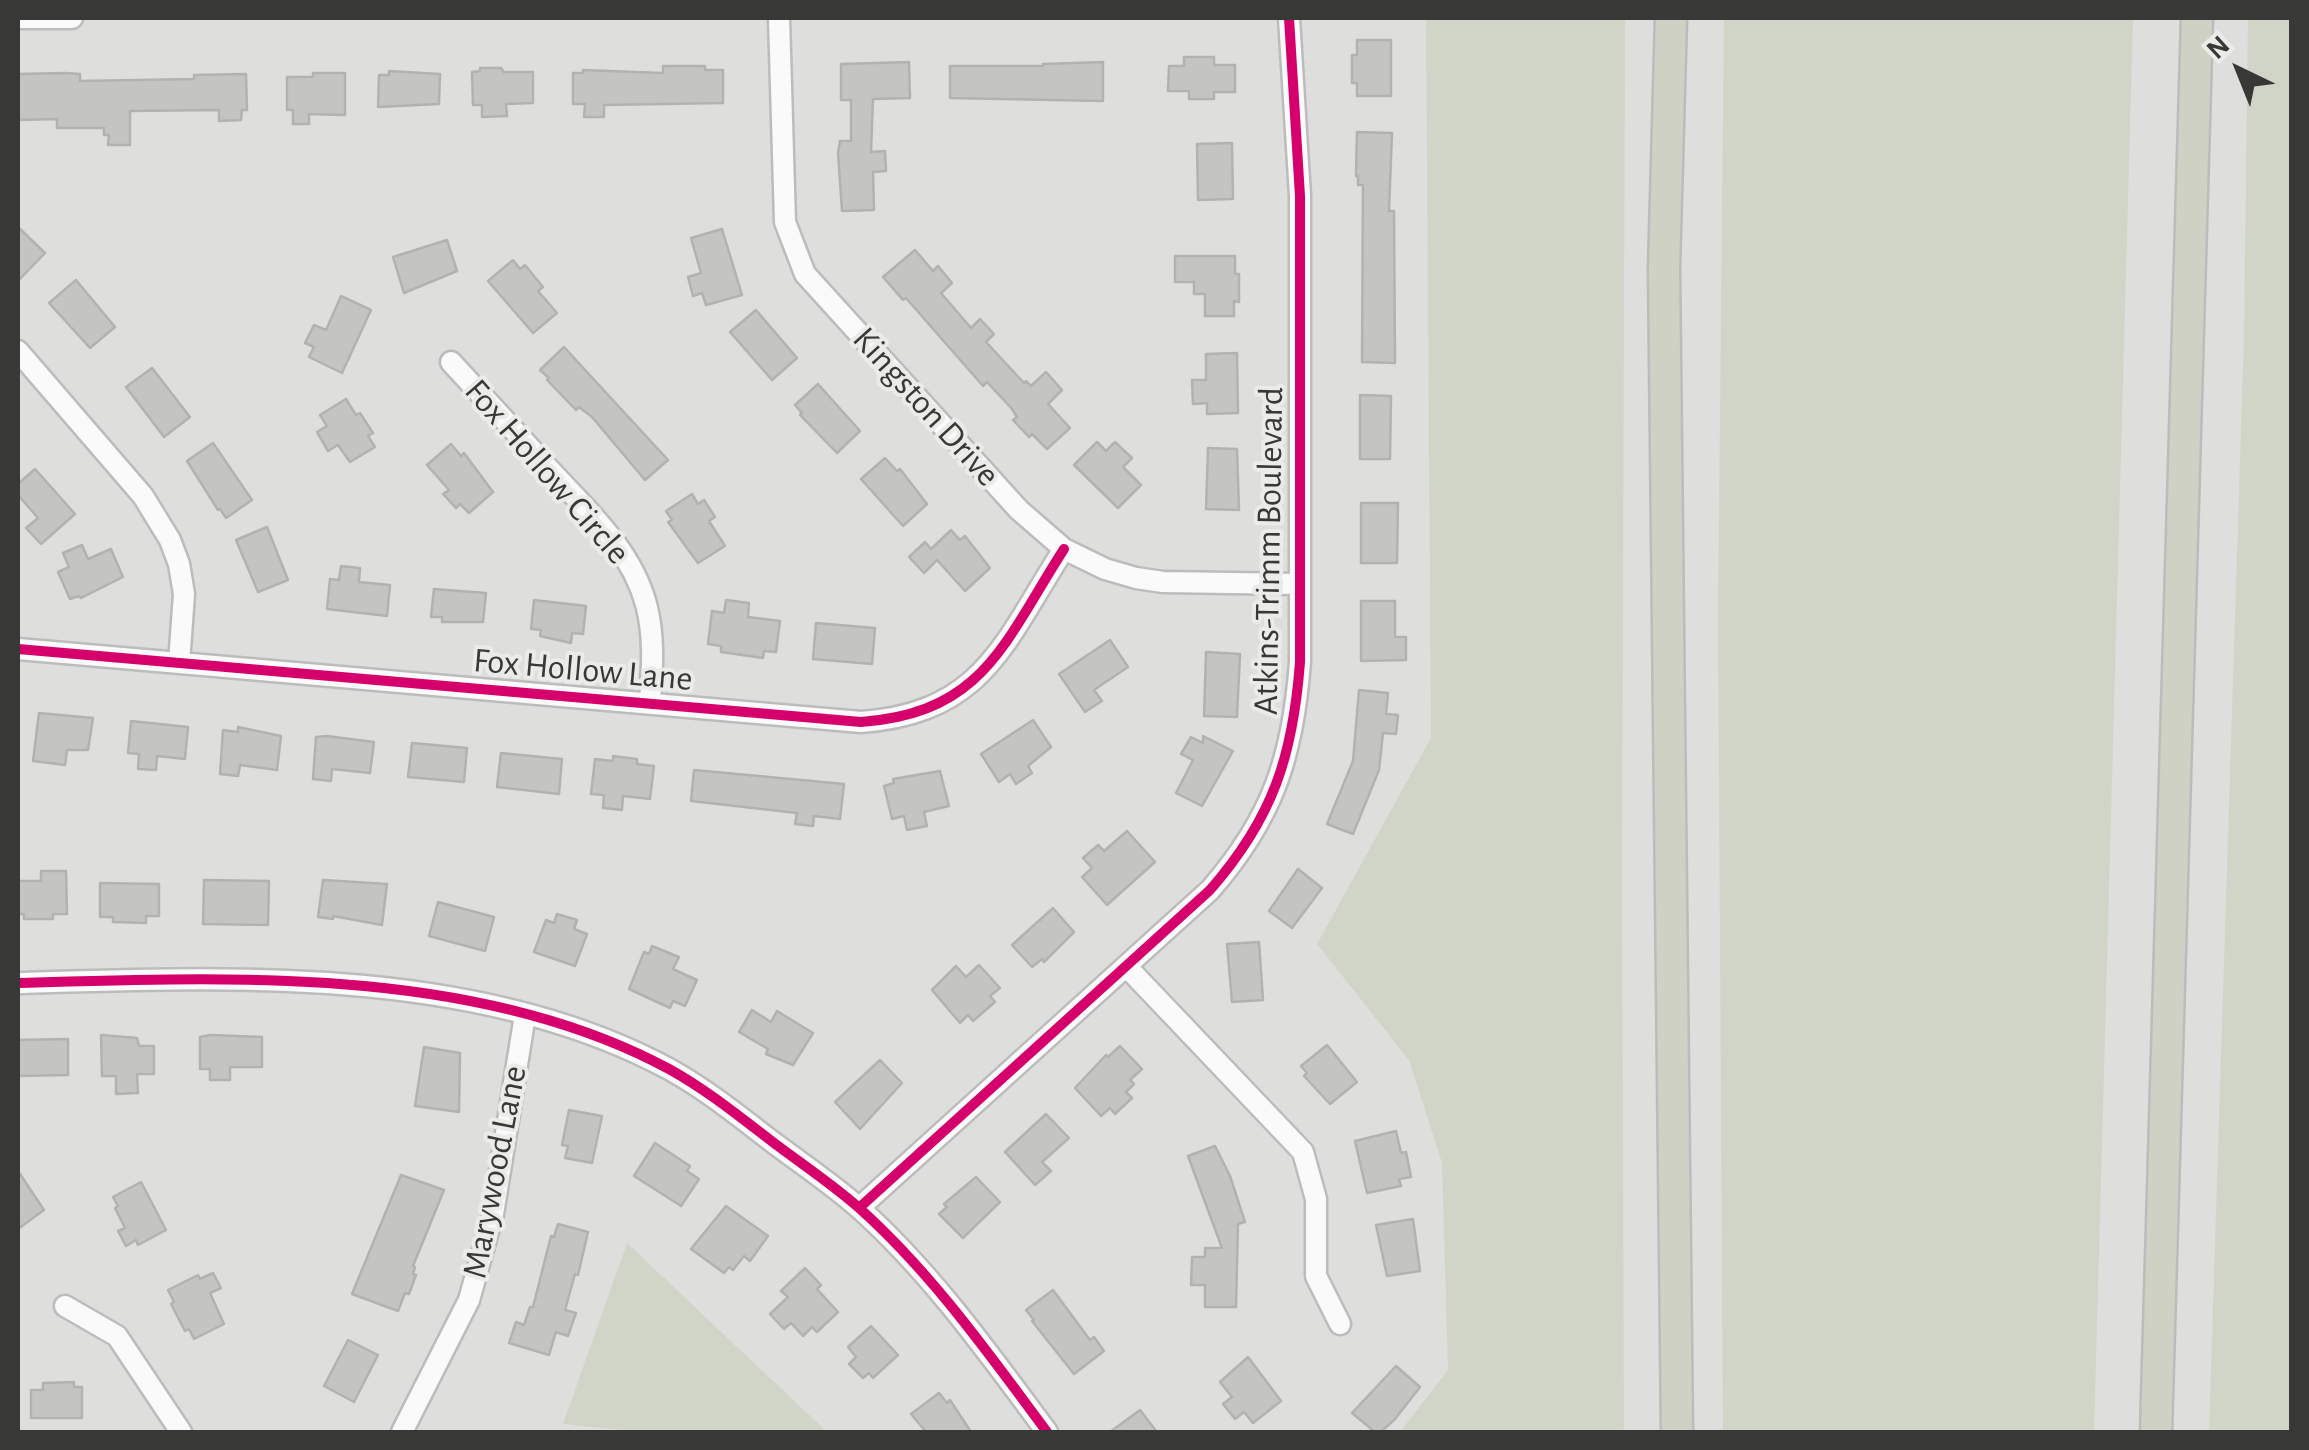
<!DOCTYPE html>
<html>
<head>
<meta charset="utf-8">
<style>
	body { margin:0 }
	#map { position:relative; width:2309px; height:1450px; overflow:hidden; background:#dededd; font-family:"Alegreya Sans",sans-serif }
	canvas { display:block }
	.frame { position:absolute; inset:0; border:20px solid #383837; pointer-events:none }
	.north { position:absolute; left:2189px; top:20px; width:100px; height:100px; -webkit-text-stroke:8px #ebece9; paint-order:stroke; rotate:317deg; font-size:28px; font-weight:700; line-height:40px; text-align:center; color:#383837 }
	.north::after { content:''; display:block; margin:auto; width:35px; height:45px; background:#383837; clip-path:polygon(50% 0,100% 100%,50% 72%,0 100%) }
</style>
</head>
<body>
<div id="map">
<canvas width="2309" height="1450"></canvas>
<div class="frame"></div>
<div class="north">N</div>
</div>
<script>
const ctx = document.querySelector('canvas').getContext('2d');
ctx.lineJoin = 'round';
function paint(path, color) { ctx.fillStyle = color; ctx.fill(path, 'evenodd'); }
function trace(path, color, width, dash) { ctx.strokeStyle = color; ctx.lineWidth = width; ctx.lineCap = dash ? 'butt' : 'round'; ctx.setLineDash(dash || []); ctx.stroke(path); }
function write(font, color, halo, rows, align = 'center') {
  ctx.font = font + ' "Alegreya Sans",sans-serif'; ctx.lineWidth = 8; ctx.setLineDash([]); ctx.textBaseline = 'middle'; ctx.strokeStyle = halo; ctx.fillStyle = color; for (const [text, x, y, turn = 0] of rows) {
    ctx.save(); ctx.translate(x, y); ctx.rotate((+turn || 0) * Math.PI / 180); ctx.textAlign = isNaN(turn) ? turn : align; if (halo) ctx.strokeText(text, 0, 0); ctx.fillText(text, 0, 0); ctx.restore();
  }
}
const green = new Path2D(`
	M1426,18H1625L1622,881L1624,1432H1400L1448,1370L1442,1163L1409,1060L1317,944L1431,738Z
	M1724,18H2133L2094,1432H1723L1718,616Z
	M2248,18H2292L2291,1432H2209L2244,335Z
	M627,1243L827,1432H641L563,1424Z`);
const building = new Path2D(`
	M1357,40H1391V96H1357V83H1352V55H1357Z
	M1184,57H1214V65H1235V92H1214V99H1189V91H1168L1169,66H1184Z
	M909,62L910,98L873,99L871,152L885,151L886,171L873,172L874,210L842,211L838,153L840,141H851V100H841V64Z
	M1103,62V101L950,98V66H1043V64Z
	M663,66H705V70H723V103L604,105V117H584L585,104H573V73H583V70L663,73Z
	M480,68H501L504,72H533V103L506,104L507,116L482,117V105H473L472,72L480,71Z
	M389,71L440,74L439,104L378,107L379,75H389Z
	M65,73L80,74V81L194,79V75L246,74L247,110H242L241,120L219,121V110L130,111V145H108L109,135H104V128H57V119L18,120V74Z
	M313,73H345V115L309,114V124H293V110H287V77H313Z
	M1357,132L1392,133L1389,211H1394L1395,363L1362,362L1363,185H1358V176H1356Z
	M1232,143L1233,199L1198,200L1197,144Z
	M18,227L45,253L18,281Z
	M722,229L742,295L706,305L702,293L693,296L688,277L701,273L691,238Z
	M447,240L457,271L404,293L393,257Z
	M915,250L933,271L938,266L952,283L941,293L971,328L980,319L994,334L986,342L1024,383L1026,381L1031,386L1046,372L1062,390L1048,404L1070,428L1047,449L1032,434L1029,437L1013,420L1017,417L1012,409L987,382L983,386L906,298L903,300L883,277Z
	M1175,256H1235V274H1239V302L1234,301V316H1205V294H1194V282H1175Z
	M513,260L520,269L525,265L543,287L538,291L557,313L533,333L488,281Z
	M76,280L115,327L90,348L49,303Z
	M341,296L371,310L342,373L309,357L314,347L305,343L314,325L326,330Z
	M756,310L797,358L772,380L730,332Z
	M564,347L668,460L645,480L592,417L579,407L576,410L547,380L549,378L540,370Z
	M1237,353L1238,413L1207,414V403L1193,404L1192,380H1206V354Z
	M152,368L190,417L164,437L126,387Z
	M818,384L860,431L837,453L800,415L802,413L795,405Z
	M1360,395L1391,396L1390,459H1360Z
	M346,399L356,415L360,413L373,433L368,436L375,447L350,462L338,445L328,451L317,432L327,426L320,415Z
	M1097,442L1106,451L1115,442L1132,458L1123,467L1141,485L1118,508L1074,465Z
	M213,443L252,500L226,518L220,509L218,510L187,461Z
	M451,444L461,456L464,453L493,492L469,513L460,504L456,508L443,494L449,490L427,465Z
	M1208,448L1237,449L1239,510L1206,509Z
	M885,458L897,471L900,469L927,504L903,526L861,479Z
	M35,469L75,514L41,544L26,528L38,518L18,495V484Z
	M692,494L698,504L704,500L715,517L709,521L725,546L698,563L668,522L672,520L666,511Z
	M1361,503H1398L1397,563H1361Z
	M267,527L288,580L258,592L236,540Z
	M951,530L960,540L965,536L990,568L965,591L937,560L924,573L909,557L925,542L931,549Z
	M82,545L88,559L111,549L123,577L81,598L79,596L70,599L58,572L69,567L63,553Z
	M341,566L360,568L359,582L390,585L387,616L327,609L330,579L339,580Z
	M434,589L486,593L483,622H442V617H431Z
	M534,600L586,606L583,634L572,633L571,643L540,636L541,630L531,629Z
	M726,600L749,603L748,617L780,621L776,652L764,651L763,658L721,652V646L708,644L712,611L724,613Z
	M1361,601H1395V637H1406V660L1361,661Z
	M816,623L875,628L872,664L813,659Z
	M1110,640L1128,667L1094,690L1102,701L1085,712L1059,674Z
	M1206,652L1240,654L1237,717L1204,716Z
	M1359,690L1388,693L1386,714L1398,715L1396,734L1383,733L1379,770L1353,834L1327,824L1353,761Z
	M39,713L93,718L88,750H67L65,765L33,761Z
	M1033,720L1051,747L1028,766L1032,773L1016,784L1010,774L999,782L981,754Z
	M131,721L188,727L185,759L157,756L156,770L138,769L139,754L128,753Z
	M238,727L281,736L277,770L240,765L238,776L220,774L223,730L238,732Z
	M327,736L374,742L370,773L332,769L331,781L313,779L316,737Z
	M1203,736L1233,751L1202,806L1176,793L1193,760L1181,754L1191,737L1203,743Z
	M412,743L467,748L464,782L408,777Z
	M501,753L562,759L559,794L497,787Z
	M613,756L637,759V764L654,766L650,799L623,796L622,810L603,808L604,795L591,794L595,759L613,761Z
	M694,770L844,784L840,819L814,816L813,826L795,824L797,813L691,801Z
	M940,771L949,806L924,812L927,826L907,830L904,816L892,819L884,786L894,783L893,779Z
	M1127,831L1155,862L1107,905L1082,877L1092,868L1083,858L1098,845L1104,851Z
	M1298,869L1322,888L1292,928L1269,911Z
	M41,871H66L67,914H53V919H24V914H18V881H41Z
	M204,880L269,881L268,925L203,924Z
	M323,880L387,884L382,925L333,916V919L318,917Z
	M100,883L159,884V916H146V923L113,922V917H100Z
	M438,902L494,917L485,951L429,936Z
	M1053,908L1074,932L1044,962L1042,959L1032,967L1012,945Z
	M557,914L577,920L574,929L587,934L575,966L534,952L546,920L554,923Z
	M1259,942L1263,1000L1232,1002L1227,944Z
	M652,946L679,957L673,969L697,980L685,1006L673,1001L670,1008L629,989L644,952L649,954Z
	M979,965L1000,988L990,996L995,1002L973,1021L968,1015L960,1023L932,990L956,966L966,977Z
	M752,1010L771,1022L777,1011L813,1033L793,1065L766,1054L768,1049L739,1032Z
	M101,1035L137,1038L139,1046H154V1074H137L138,1093L116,1094V1076H102Z
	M210,1035L262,1037V1067H230V1080H210V1069H200V1037Z
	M68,1039V1075L18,1076V1040Z
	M1327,1045L1357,1082L1330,1104L1304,1076L1307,1073L1301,1066Z
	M1120,1046L1142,1069L1130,1080L1134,1084L1126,1092L1132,1098L1115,1114L1110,1108L1101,1116L1075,1088L1106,1055L1108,1057Z
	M424,1047L460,1053L459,1112L415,1106Z
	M880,1060L902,1083L860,1129L835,1102Z
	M569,1110L602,1116L592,1163L565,1158L568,1146L562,1145Z
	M1046,1114L1069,1138L1042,1162L1051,1171L1035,1185L1005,1152Z
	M1396,1131L1401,1153L1406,1152L1411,1177L1399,1179L1401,1186L1367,1193L1355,1141Z
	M655,1143L690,1166L687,1171L699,1179L681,1206L634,1176Z
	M1215,1146L1230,1176L1245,1222L1238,1224L1236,1307H1205V1285H1191L1192,1257H1205V1248H1222L1188,1156Z
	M18,1171L44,1210L18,1229Z
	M401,1175L444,1190L413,1266L415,1267L413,1274L416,1275L409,1294L405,1293L398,1311L352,1294Z
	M976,1177L1000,1202L963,1238L939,1214L947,1207L944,1204Z
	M141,1182L166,1230L138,1245L136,1240L126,1246L118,1231L125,1228L115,1208L118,1206L113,1197Z
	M726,1206L768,1236L750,1261L744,1256L733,1270L729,1267L724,1273L691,1249Z
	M1413,1219L1420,1271L1387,1276L1376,1225Z
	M558,1224L588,1232L578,1275L575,1274L565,1310L576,1313L568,1336L556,1332L549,1355L509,1343L516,1322L524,1325L530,1307H533L551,1236L554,1237Z
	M805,1268L821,1285L817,1289L838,1312L817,1332L812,1327L803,1336L791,1323L784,1329L770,1314L788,1297L781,1291Z
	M213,1273L221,1288L210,1293L224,1324L194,1339L189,1329L185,1331L171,1304L174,1302L168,1290L198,1275L200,1279Z
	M1053,1290L1090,1340L1094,1337L1104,1351L1074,1374L1032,1321L1034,1320L1026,1310Z
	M871,1326L898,1355L873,1378L869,1373L863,1378L849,1364L856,1357L848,1347Z
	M348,1340L378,1355L354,1402L324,1386Z
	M1248,1357L1281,1401L1253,1423L1244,1412L1235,1419L1223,1404L1232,1397L1220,1382Z
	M1396,1366L1420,1387L1395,1419L1381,1432H1375L1352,1413Z
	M74,1382V1387H82V1418H31V1390H43V1383Z
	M939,1393L947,1403L950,1400L971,1432H926L911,1414Z
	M1140,1410L1157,1432H1110Z`);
const minor = new Path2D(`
	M18,18H72
	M779,18L785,222L805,274L1019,510L1064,549L1105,569L1136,578L1163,582L1299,584
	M18,351L143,496L170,540L179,564L184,594L179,663
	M451,362C484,398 517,433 549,469C587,510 631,549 646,604C655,637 652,670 650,703
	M18,649L861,722C984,713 1004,642 1064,549
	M1126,966L1303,1152L1316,1199V1276L1340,1324
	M18,983C229,977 476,965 669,1069C707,1090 740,1117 774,1143C802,1164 832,1184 858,1207C931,1272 989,1354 1047,1432
	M859,1208L1210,890C1273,818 1293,756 1300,662V196L1289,18
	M65,1306L117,1336L181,1432
	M402,1432L469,1300L493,1214L525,1015`);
const highway = new Path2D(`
	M1671,18L1664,268L1677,1432
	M2156,1432L2197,18`);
const cycleway = new Path2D(`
	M18,649L861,722C984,713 1004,642 1064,549
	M18,983C229,977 476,965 669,1069C707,1090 740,1117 774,1143C802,1164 832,1184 858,1207C931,1272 989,1354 1047,1432
	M859,1208L1210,890C1273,818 1293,756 1300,662V196L1289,18`);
const streetNames = [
	["Kingston Drive",926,407,48],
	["Fox Hollow Circle",547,472,49],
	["Atkins-Trimm Boulevard",1269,551,-89],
	["Fox Hollow Lane",583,670,5],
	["Marywood Lane",495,1172,-79]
];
paint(green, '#d1d5c8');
paint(building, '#c4c5c3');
trace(building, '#b2b2b1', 2.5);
trace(minor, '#bcbcbc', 25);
trace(highway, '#bcbcbc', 35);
trace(minor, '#fafafa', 20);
trace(highway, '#ced1c4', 30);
trace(cycleway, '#d6006c', 10);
write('35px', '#383837', '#ebece9', streetNames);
</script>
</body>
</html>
